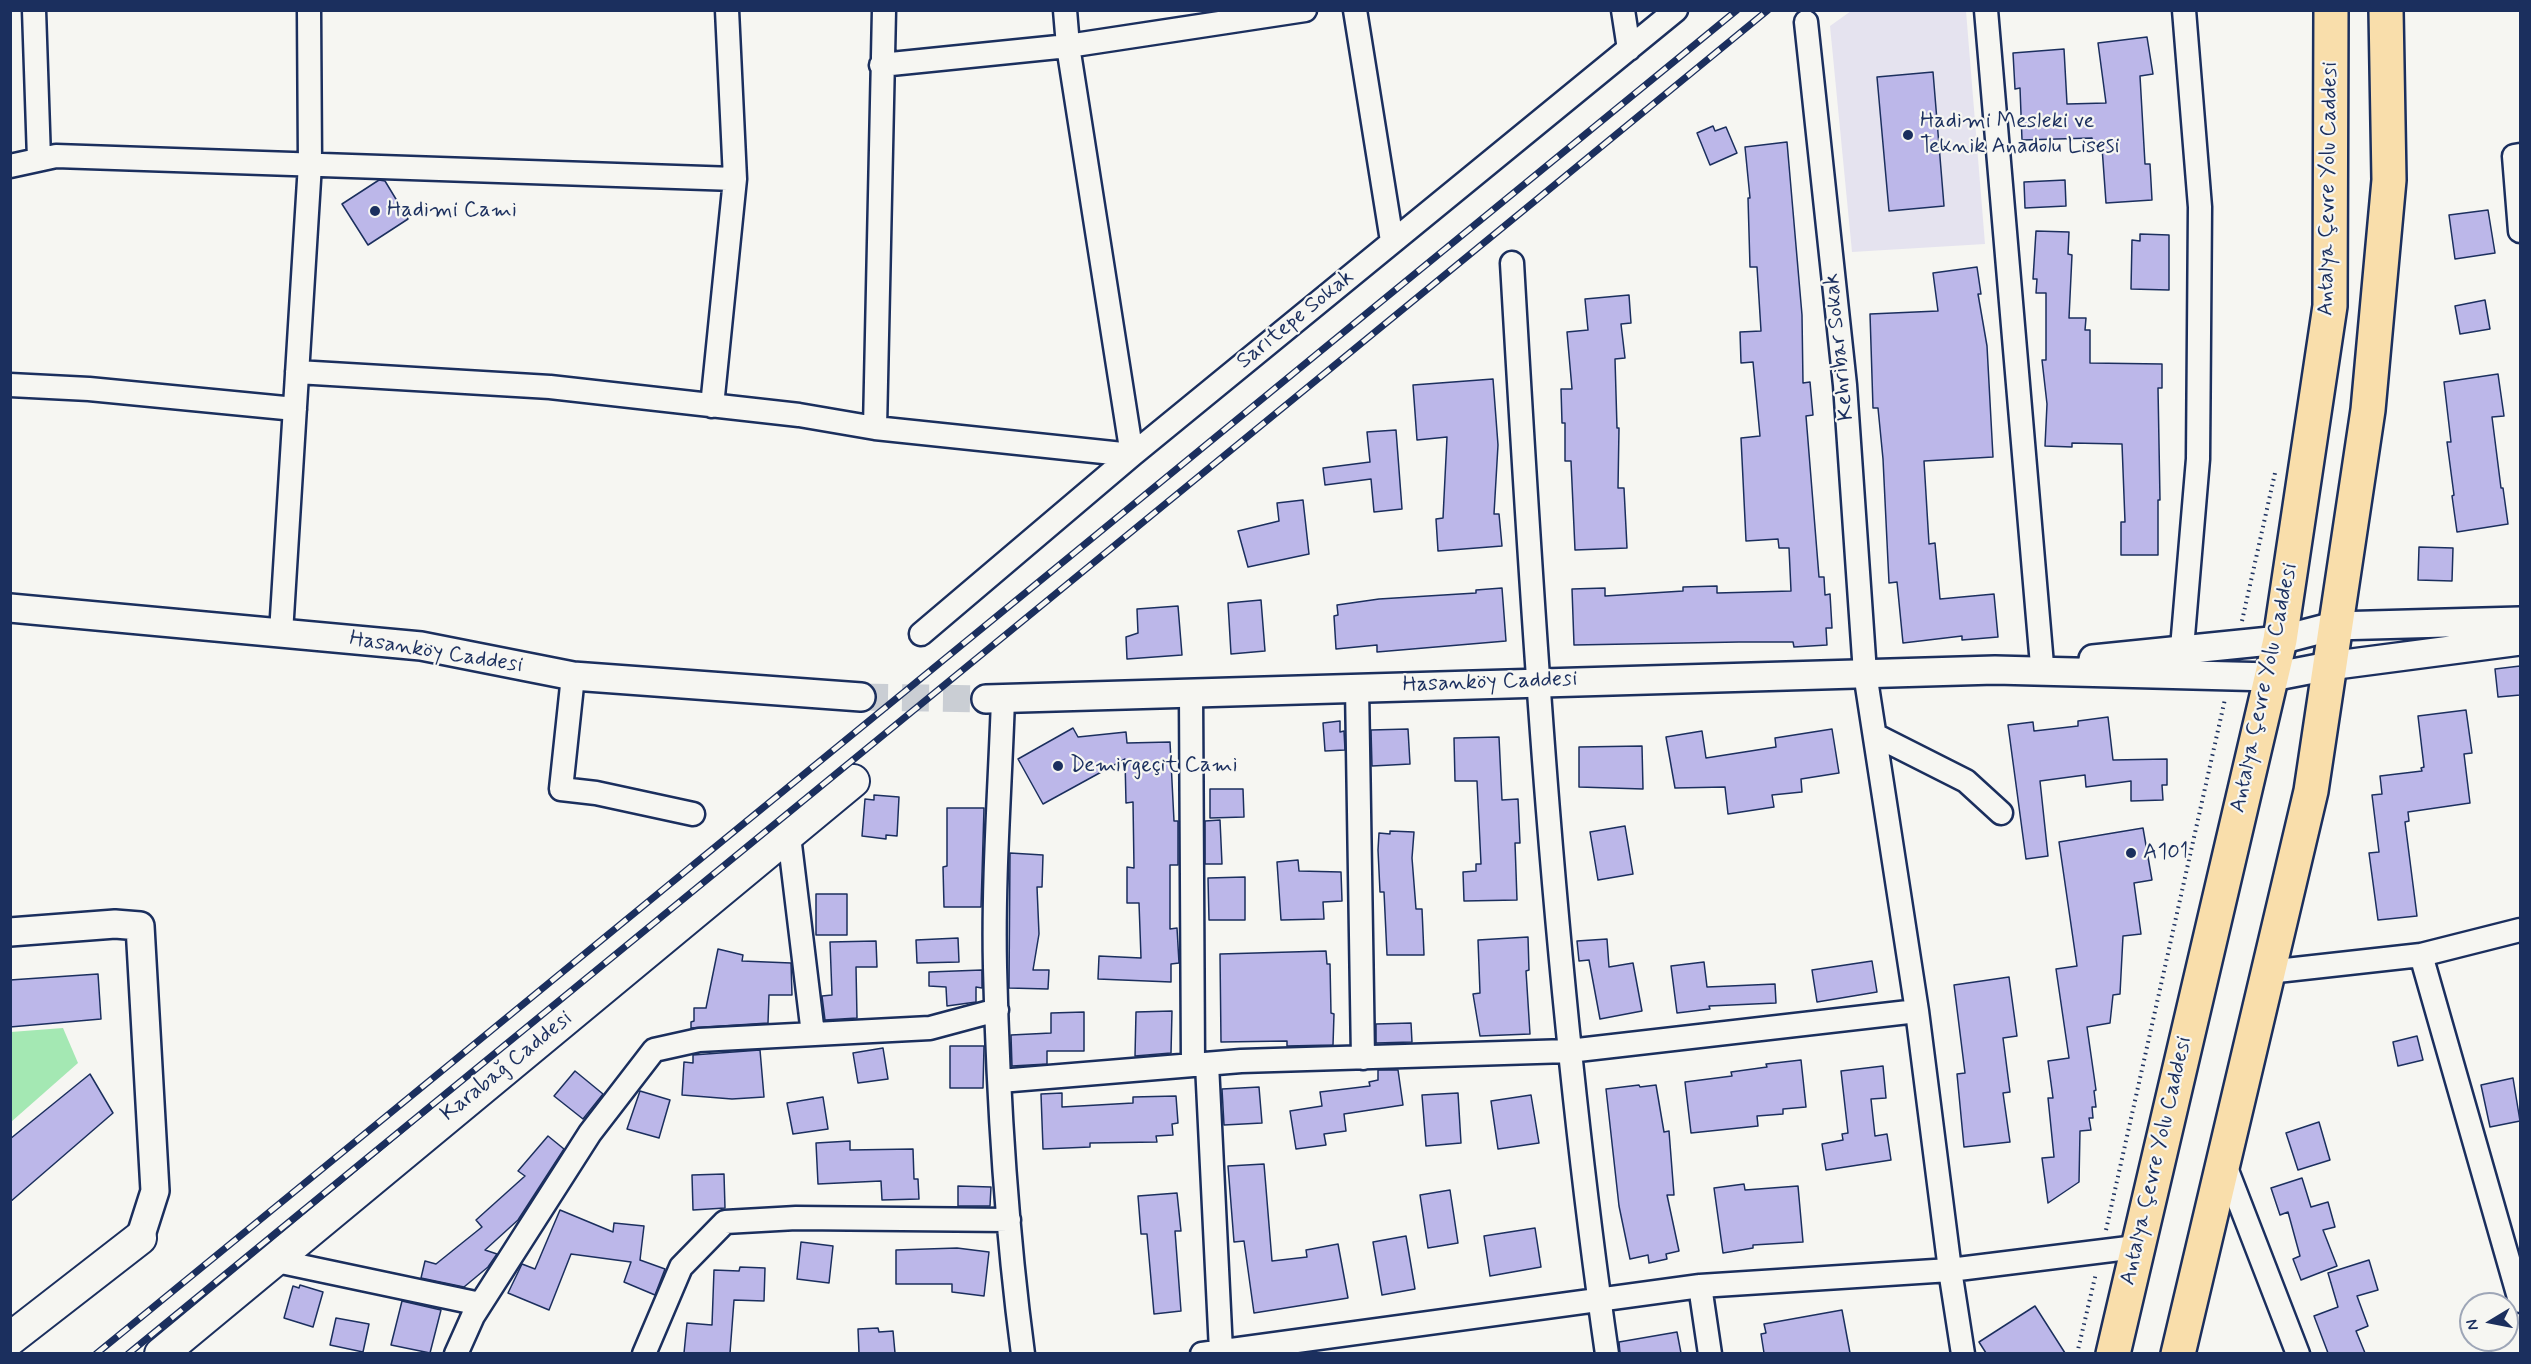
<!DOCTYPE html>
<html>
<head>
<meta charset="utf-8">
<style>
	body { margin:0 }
	#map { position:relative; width:2531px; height:1364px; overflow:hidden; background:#f6f6f2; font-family:Mynerve,sans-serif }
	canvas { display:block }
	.frame { position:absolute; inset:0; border:12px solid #1b2f5e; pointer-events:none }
	.north { position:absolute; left:2459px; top:1292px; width:60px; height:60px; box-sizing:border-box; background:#f6f6f2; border:2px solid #9ea6b7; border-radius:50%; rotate:260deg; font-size:16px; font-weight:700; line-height:24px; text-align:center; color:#1b2f5e }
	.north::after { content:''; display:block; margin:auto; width:21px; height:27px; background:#1b2f5e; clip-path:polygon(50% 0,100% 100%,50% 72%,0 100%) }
</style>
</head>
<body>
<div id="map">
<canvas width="2531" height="1364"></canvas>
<div class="frame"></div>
<div class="north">N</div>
</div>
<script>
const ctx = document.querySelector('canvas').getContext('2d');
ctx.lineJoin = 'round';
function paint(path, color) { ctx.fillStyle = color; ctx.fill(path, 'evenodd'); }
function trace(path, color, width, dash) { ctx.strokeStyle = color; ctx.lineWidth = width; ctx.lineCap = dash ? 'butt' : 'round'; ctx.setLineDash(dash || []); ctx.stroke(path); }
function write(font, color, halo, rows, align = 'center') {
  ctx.font = font + ' Mynerve,sans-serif'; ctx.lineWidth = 4.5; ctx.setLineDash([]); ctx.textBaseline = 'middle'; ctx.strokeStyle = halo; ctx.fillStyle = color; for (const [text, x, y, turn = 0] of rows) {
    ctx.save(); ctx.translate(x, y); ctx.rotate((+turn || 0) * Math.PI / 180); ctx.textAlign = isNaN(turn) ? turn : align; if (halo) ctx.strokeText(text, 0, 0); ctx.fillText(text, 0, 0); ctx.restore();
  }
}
const built = new Path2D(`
	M1851,11H1966L1985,244L1852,252L1830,26Z`);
const green = new Path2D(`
	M63,1028L78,1063L11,1122V1032Z`);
const building = new Path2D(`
	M2147,37L2153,74L2140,76L2145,164H2150L2152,200L2106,203L2102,147H2093L2092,138L2022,140L2020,88L2015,89L2013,53L2064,49L2067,104L2106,103L2098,43Z
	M1933,72L1944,206L1889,211L1877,77Z
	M1713,126L1715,131L1726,127L1737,153L1710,165L1697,133Z
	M1787,142L1802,315L1803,383L1810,382L1813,415L1806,416L1819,577H1824L1825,595L1830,594L1832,628H1826L1827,645L1794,647L1793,642H1739L1574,645L1572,589L1605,588V596L1683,591V587L1717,586V593L1791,591L1789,548H1779L1778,539L1746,541L1741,438L1760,436L1753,362L1741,363L1740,332L1761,331L1757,267H1750L1748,198H1750L1745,147Z
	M379,180L385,181L408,219L368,245L342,204Z
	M2065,180L2066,206L2025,208L2024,182Z
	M2488,210L2495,253L2455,259L2449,215Z
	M2036,231L2069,232L2068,254L2072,255L2069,318H2086L2085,330H2090V363L2162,364V388H2158L2160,500H2158V555H2121V522H2125L2122,444L2072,443V447L2045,446L2047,404L2042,360H2046V293H2036L2037,279H2033Z
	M2140,234L2169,235V290L2131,289L2132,240L2140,241Z
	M1977,267L1981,294H1978L1987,346L1993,457L1924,461L1929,544L1935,543L1940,599L1994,594L1998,637L1962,640V636L1903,643L1897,582L1889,583L1883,459L1878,408H1873L1870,314L1938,311L1933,273Z
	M1629,295L1631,323L1621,324L1625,358L1615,359L1617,428H1619L1618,488H1624L1627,548L1575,550L1571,461H1565V423H1562L1561,389H1572L1567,332L1588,330L1585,299Z
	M2485,300L2490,329L2460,334L2455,306Z
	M2498,374L2504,416L2492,417L2501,488H2503L2508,524L2457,532L2452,496L2454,495L2447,442H2451L2444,382Z
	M1493,379L1498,445L1494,514H1499L1502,546L1438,551L1436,519L1443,518L1447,437L1417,440L1413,385Z
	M1396,430L1402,509L1374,512L1371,479L1325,485L1323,468L1370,462L1367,432Z
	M1303,500L1309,554L1248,567L1238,531L1279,521L1277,503Z
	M2419,547L2453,548L2452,581L2418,580Z
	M1502,588L1506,641L1377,652V645L1336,649L1334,616L1338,615L1337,605L1379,599L1476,593V590Z
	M1261,600L1265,651L1231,654L1228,603Z
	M1178,606L1182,655L1127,659L1126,637L1138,633L1137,609Z
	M2520,666V695L2498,697L2495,669Z
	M2466,710L2472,753L2464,754L2470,803L2408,812L2409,821L2405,822L2417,916L2378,920L2369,853L2379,852L2372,795L2382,794L2380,776L2422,771L2421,768L2424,767L2418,716Z
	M2108,717L2113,760L2167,759V785H2162L2163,800L2131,801V781L2086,787L2085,775L2040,781L2048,856L2026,859L2008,725L2033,722L2034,731L2078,726V721Z
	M1340,721V732L1344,731L1345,750L1325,751L1323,723Z
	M1073,728L1078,737L1126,732L1127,743L1170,742L1174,821H1178V865H1170V929L1177,928L1179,963L1171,964V982L1098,979L1099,956L1141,958L1139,903H1127V867L1134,868L1133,802L1126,803L1125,759L1043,804L1018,759Z
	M1408,729L1410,764L1372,766L1371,730Z
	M1832,729L1839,773L1801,779L1802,792L1772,795L1774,807L1728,814L1725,787L1675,788L1666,737L1702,731L1706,758L1776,747L1775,738Z
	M1499,737L1502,800L1518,799L1520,843H1515L1517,900L1464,901L1463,872L1476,871V864H1481L1477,781H1455L1454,738Z
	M1642,746L1643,789L1579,787V747Z
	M1210,789H1243L1244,817L1210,818Z
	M874,795L899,797L897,836L886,835V839L862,836L865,799L874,800Z
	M947,808H984L981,907H944L943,867L947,866Z
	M1220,820L1222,864H1205V821Z
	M1625,826L1633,874L1598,880L1590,832Z
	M2143,828L2152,880L2134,883L2141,934L2123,936L2120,994L2113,995L2110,1023L2087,1027L2096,1090L2094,1091L2096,1107H2092L2093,1118H2089L2091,1130L2080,1131L2079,1182L2048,1203L2042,1158L2054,1157L2048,1098H2053L2048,1061L2069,1058L2056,969L2077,966L2059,842Z
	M1390,831L1414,832L1412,858L1416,909H1422L1424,955H1387L1384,892H1380L1378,850L1379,833L1390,834Z
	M1010,853L1043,855L1042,887H1037L1039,934L1033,970H1049L1048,989L1009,988Z
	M1298,860L1299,871L1341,872L1342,901L1323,902L1324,919L1281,920L1277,862Z
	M1245,877V920H1209L1208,878Z
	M816,894H847V935H816Z
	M1528,937L1529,970L1526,971L1530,1034L1480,1036L1473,994L1480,993L1478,940Z
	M958,938L959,962L917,963L916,940Z
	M1607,939L1609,967L1633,963L1642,1011L1600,1019L1589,960L1579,961L1577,941Z
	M876,941L877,967H856L857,1018L825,1020L822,996L832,995L830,942Z
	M718,949L743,955L742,961L791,963L792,995H769L768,1023L691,1028V1022L694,1021V1008H706Z
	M1326,951L1327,964H1330L1331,1013L1334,1014L1333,1045L1287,1046V1041L1221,1042L1220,954Z
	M1872,961L1877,992L1817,1002L1812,970Z
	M1704,962L1707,987L1775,984L1776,1003L1709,1006L1710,1009L1677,1013L1671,966Z
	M982,970V988L976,987V1002L947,1006L946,987L929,986V972Z
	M98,974L101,1019L10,1027V980Z
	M2009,977L2017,1036L2003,1038L2010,1092L2003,1093L2010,1142L1964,1147L1957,1074L1965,1073L1954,985Z
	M1172,1011L1171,1053L1135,1056L1136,1012Z
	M1084,1012V1051H1047V1064L1012,1066L1011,1035L1051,1033V1013Z
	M1411,1023L1412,1042L1376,1043V1024Z
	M2417,1036L2423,1060L2398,1066L2393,1042Z
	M950,1046H984L983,1088H950Z
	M883,1048L888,1079L858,1083L853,1053Z
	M760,1050L764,1097L732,1099L682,1095L684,1062L693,1063V1055Z
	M1801,1060L1806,1107L1783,1109V1114L1757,1116L1758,1126L1691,1133L1685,1082L1732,1076L1731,1072L1767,1067L1766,1064Z
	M1883,1066L1886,1098L1871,1099L1875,1136L1887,1134L1891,1160L1826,1170L1822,1144L1843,1140L1842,1134L1848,1133L1841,1071Z
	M1378,1070H1398L1403,1105L1344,1114L1346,1131L1324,1134L1326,1145L1296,1149L1290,1111L1322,1106L1320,1092L1370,1086L1369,1082L1378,1080Z
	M575,1071L603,1094L583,1119L554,1096Z
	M90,1074L113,1113L10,1202V1139Z
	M2513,1078L2520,1121L2490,1127L2481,1085Z
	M1639,1085L1640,1087L1656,1085L1664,1132L1669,1131L1674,1195H1667L1679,1251L1666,1254L1667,1259L1649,1263L1648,1255L1630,1259L1619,1206L1606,1089Z
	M1259,1087L1262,1123L1224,1125L1222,1089Z
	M640,1091L670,1100L659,1138L627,1129Z
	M1062,1093V1107L1133,1103V1097L1176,1096L1178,1123L1172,1124L1173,1135L1156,1136L1157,1142L1090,1143V1147L1043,1149L1041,1094Z
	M1458,1093L1461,1143L1426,1146L1422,1095Z
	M1531,1095L1539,1143L1498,1149L1491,1101Z
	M823,1097L828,1129L793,1134L787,1103Z
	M2319,1122L2330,1160L2298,1170L2286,1133Z
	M548,1136L564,1149L518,1220L485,1250L497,1254L488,1267L464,1287L421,1278L425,1261L436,1264L482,1227L476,1220L525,1176L518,1171Z
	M850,1141V1150L913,1149L914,1179H918L919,1199L882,1200L881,1181L818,1184L816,1143Z
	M1264,1164L1272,1261L1307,1257L1306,1250L1338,1244L1348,1298L1254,1313L1244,1241L1234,1242L1228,1166Z
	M724,1174L725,1208L693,1210L692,1175Z
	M2302,1178L2311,1207L2328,1202L2335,1227L2323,1230L2337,1266L2301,1280L2293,1259L2300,1256L2288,1212L2280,1215L2271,1188Z
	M1744,1184L1745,1190L1798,1186L1803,1242L1753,1245V1248L1723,1253L1714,1188Z
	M958,1186L991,1187L990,1206H958Z
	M1450,1190L1458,1243L1428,1248L1420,1195Z
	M1177,1193L1181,1231H1175L1181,1311L1154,1314L1147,1234H1141L1138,1196Z
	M560,1210L613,1232L614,1223L644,1226L640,1260L665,1269L655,1295L624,1282L631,1262L571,1254L549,1310L508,1293L522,1264L535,1269Z
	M1535,1228L1541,1267L1490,1276L1484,1236Z
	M1406,1236L1415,1289L1382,1295L1373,1242Z
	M801,1242L833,1246L829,1283L797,1279Z
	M957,1248L989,1252L984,1296L952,1292V1284H896V1250Z
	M2369,1260L2378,1290L2357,1296L2368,1326L2356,1331L2365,1353H2328L2314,1316L2338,1307L2328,1273Z
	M740,1267L765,1268L764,1301L734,1300L730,1353H684L687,1323L712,1325L714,1270L739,1271Z
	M300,1285L323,1292L313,1327L284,1318L293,1286L299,1288Z
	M402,1301L441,1310L430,1353L391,1345Z
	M2035,1306L2065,1353H1986L1979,1342Z
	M1842,1310L1850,1353H1764L1761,1334L1766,1333L1764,1324Z
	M336,1318L369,1324L363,1352L330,1345Z
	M878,1328L879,1332L893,1331L895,1353H859L858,1329Z
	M1677,1332L1681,1353H1620L1619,1342Z`);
const tertiaryTunnel = new Path2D(`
	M861,697L986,699`);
const path = new Path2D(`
	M2242,621L2275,473
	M2106,1230L2225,699
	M2077,1354L2096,1273`);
const minor = new Path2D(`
	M34,10L39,159
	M1355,10L1392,241
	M1623,10L1629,49
	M1986,10L2042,665
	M1806,22L1845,385L1865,673L1917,1011L1950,1270L1963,1354
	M881,65L1068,46L1305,10
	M2520,155L2514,156L2520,231
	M10,166L56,156L735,179
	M1512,263C1533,627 1555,992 1607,1354
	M297,372L550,387L799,415L875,428L1132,455L1068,46L1065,10
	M10,385L89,389L295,409
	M712,406L735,179L727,10
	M875,428L884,10
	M281,633L310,164L309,10
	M921,634L1132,455L1676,10
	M2182,648L2198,459L2200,207L2184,10
	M573,676L561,789L596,793L693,814
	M1357,687L1363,1058
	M1191,693L1193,1065
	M1003,699C1000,788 993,878 995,967C998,1096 1006,1226 1023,1354
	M1875,735L1966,781L2001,813
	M789,836L813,1034
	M2421,955L2520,1301
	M2268,972L2421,955L2520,930
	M1207,1064L1221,1351
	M1000,1081L1241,1061L1569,1051L1917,1011
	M2223,1160L2298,1354
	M272,1260L480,1304
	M1700,1286L1710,1354
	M456,1354L473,1316L590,1133L654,1050L699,1040L930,1028L997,1010
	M644,1354L681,1267L725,1222L796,1218L1009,1220
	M1202,1354L1700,1286L1950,1270L2136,1247`);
const tertiary = new Path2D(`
	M10,608L421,646L573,676L861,697
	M2093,659L2280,640L2334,626L2520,621
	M986,699L1995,670L2272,677L2329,666L2520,641
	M10,932L115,924L140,926L155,1191L140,1238`);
const secondary = new Path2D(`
	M10,1339L140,1238
	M161,1354L853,781`);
const trunk = new Path2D(`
	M2113,1354L2280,640L2330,306L2331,10
	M2178,1354L2311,791L2368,410L2389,180L2386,10`);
const rail = new Path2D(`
	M96,1354L1737,10
	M128,1354L1768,10`);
const markers = [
	[1908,135,6,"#1b2f5e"],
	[375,211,6,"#1b2f5e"],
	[1058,766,6,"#1b2f5e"],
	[2131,853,6,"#1b2f5e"]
];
const poiNames = [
	["Hadimi Mesleki ve",1920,122],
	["Teknik Anadolu Lisesi",1920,147],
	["Hadimi Cami",387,211],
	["Demirgeçit Cami",1070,766],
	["A101",2143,853]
];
const streetNames = [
	["Antalya Çevre Yolu Caddesi",2329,189,-89],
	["Sarıtepe Sokak",1296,320,-39],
	["Kehribar Sokak",1840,347,-96],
	["Hasanköy Caddesi",436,653,9],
	["Hasanköy Caddesi",1490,683,-2],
	["Antalya Çevre Yolu Caddesi",2265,688,-78],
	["Karabağ Caddesi",507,1067,-39],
	["Antalya Çevre Yolu Caddesi",2157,1161,-77]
];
paint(built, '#e5e3ef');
paint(green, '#a4e8b3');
paint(building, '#bcb7e9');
trace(building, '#1b2f5e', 1.5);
trace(tertiaryTunnel, '#caced4', 27, [27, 14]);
trace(minor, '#1b2f5e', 27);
trace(tertiary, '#1b2f5e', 32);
trace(secondary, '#1b2f5e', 36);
trace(trunk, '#1b2f5e', 38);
trace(path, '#1b2f5e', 4, [1.5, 4.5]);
trace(minor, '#f6f6f2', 22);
trace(tertiary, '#f6f6f2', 27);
trace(secondary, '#f6f6f2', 32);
trace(trunk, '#f9deab', 33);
trace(rail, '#1b2f5e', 7);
trace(rail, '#f6f6f2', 4.5, [14]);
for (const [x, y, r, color] of markers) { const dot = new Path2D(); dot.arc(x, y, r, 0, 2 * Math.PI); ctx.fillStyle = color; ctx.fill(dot); trace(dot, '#f6f6f2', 2); }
write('22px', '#1b2f5e', '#f6f6f2', poiNames, 'left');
write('22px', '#1b2f5e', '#f6f6f2', streetNames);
</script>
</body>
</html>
